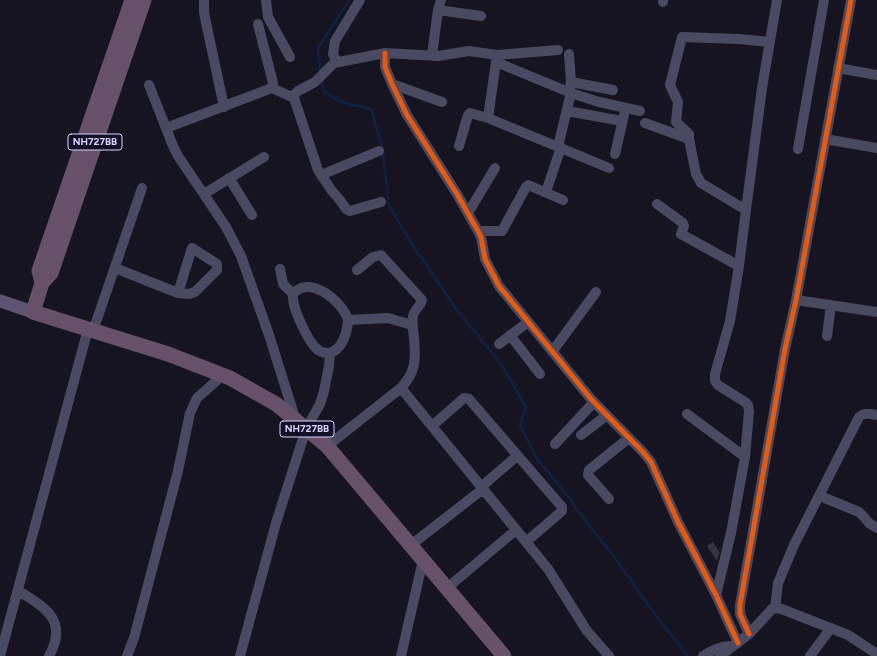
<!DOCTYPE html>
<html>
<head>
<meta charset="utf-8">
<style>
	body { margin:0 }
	canvas { display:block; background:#161421 }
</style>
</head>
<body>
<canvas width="877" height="656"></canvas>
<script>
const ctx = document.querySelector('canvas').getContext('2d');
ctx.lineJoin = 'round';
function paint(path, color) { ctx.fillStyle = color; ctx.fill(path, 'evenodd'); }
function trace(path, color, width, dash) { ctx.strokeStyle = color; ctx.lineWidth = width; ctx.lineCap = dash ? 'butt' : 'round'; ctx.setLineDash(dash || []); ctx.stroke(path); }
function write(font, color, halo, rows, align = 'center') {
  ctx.font = font + ' Figtree,sans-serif'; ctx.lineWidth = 3; ctx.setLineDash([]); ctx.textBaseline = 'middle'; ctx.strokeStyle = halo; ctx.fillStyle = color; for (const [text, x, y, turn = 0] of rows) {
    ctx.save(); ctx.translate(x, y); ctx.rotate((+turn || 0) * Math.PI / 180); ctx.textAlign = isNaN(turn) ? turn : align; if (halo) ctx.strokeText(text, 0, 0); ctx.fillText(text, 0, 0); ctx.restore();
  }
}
const shadow = new Path2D(`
	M708,546L716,547L723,557L721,563Z`);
const stream = new Path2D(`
	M320,72L318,48L349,0
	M321,79L324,92L341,102L371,109L382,146L389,205L406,235L459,313L500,362L526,407L520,425L538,460L571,500L577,510L612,554L657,617L688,656`);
const building = new Path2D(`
	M713,542L720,553L717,561L707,546Z`);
const minor = new Path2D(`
	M204,0V13L224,107
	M266,0L268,17L290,57
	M663,2V0
	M438,10L481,16
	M385,53V67L392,84L407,115L457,194L478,231L481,237L485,259L499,286L591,399L643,452L651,462L678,522L716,595L738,643
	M569,54L571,82L570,88
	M432,55L438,10L441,0
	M497,55L488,118L609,168
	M337,62L333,54L335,41L360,0
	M496,62L571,93L599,102L640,111
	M838,68L877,75
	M571,82L613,90
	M392,84L442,102
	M149,85L173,146L178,156L226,227L241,256L269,335L296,421
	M272,88L294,98
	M567,111L622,121
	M645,123L689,139L696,174L701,183L746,210L739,266L730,321L715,374V381L718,385L745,402L748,405L749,411L745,457L731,533L716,595
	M166,128L272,88L273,83L258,24
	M689,139V134L676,122L678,102L670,85L682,37L739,39L770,42
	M825,139L877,148
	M459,146L468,115L470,113L488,118
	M558,146L571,93
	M798,149L824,0
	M615,154L624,115
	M321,175L379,151
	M229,178L252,215
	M546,192L561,147
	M204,194L264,157
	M381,202L350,211L346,209L340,200L332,191L318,170L294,98L295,94L298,91L315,82L334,63L385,53L438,56L469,51L497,55L558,50
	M657,204L683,223L684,226L681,234L739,266
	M746,210L762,88L777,0
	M468,213L495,168
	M478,231H502L526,187L528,185L563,200
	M115,268L178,293L192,248L217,264V270L195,292L189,294L178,293
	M280,269L283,284L293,294
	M796,300L877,312
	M348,320C347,333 343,348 330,353C325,353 322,353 318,350C308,342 291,306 293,294C310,274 343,302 348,320L388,318L412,325
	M93,331L142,188
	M510,335L540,374
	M827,336L831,305
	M499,344L528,322
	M552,352L596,292
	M401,388L548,569L587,631L609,656
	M687,414L745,457
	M432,426L464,398L469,399L562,507V511L526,542
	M581,435L607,415
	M555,444L594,402
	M327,446L401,388C416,372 416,359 414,338C413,331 412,324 413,316C414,310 421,306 422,300L381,255L373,257L357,270
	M481,487L517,456
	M820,496L859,512L863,516L869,523L877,528
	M609,499L588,475L589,470L629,438
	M411,545L483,489
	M447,588L516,530
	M18,591C47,607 68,622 49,656
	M775,608L778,583L794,545L859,417C865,412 870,414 877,415
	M749,634L740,614V605L785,349L796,300L851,0
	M0,656L88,329
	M127,656L134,638L178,471L190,413L197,398L223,375
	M240,656L276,523L306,429L320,404L324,391L329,366L330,353
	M401,656L423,560
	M703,656C713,650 722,645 733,646
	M720,656L749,634L772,609L779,608L848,635L877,654
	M810,656L831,628`);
const major = new Path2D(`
	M0,301L33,312`);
const highway = new Path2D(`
	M144,0L51,273L42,283L33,312L168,354L230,378L276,404L327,446L504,656
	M42,283L39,271L132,0`);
const cycleway = new Path2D(`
	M385,53V67L392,84L407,115L457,194L478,231L481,237L485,259L499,286L591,399L643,452L651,462L678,522L716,595L738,643
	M749,634L740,614V605L785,349L796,300L851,0`);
const shields = [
	[95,142,54],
	[307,429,54]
];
const shieldNames = [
	["NH727BB",95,142],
	["NH727BB",307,429]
];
paint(shadow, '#0007');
trace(stream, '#0d2144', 2.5);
paint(building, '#343243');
trace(minor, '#4a4962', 10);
trace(major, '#5e5373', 13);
trace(highway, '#67516a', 15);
trace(cycleway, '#e8590c', 5);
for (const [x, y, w] of shields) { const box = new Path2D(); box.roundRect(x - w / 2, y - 8, w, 16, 3); ctx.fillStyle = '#130f26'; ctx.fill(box); trace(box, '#d9d4ff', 1); }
write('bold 10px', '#d9d4ff', null, shieldNames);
</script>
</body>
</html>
